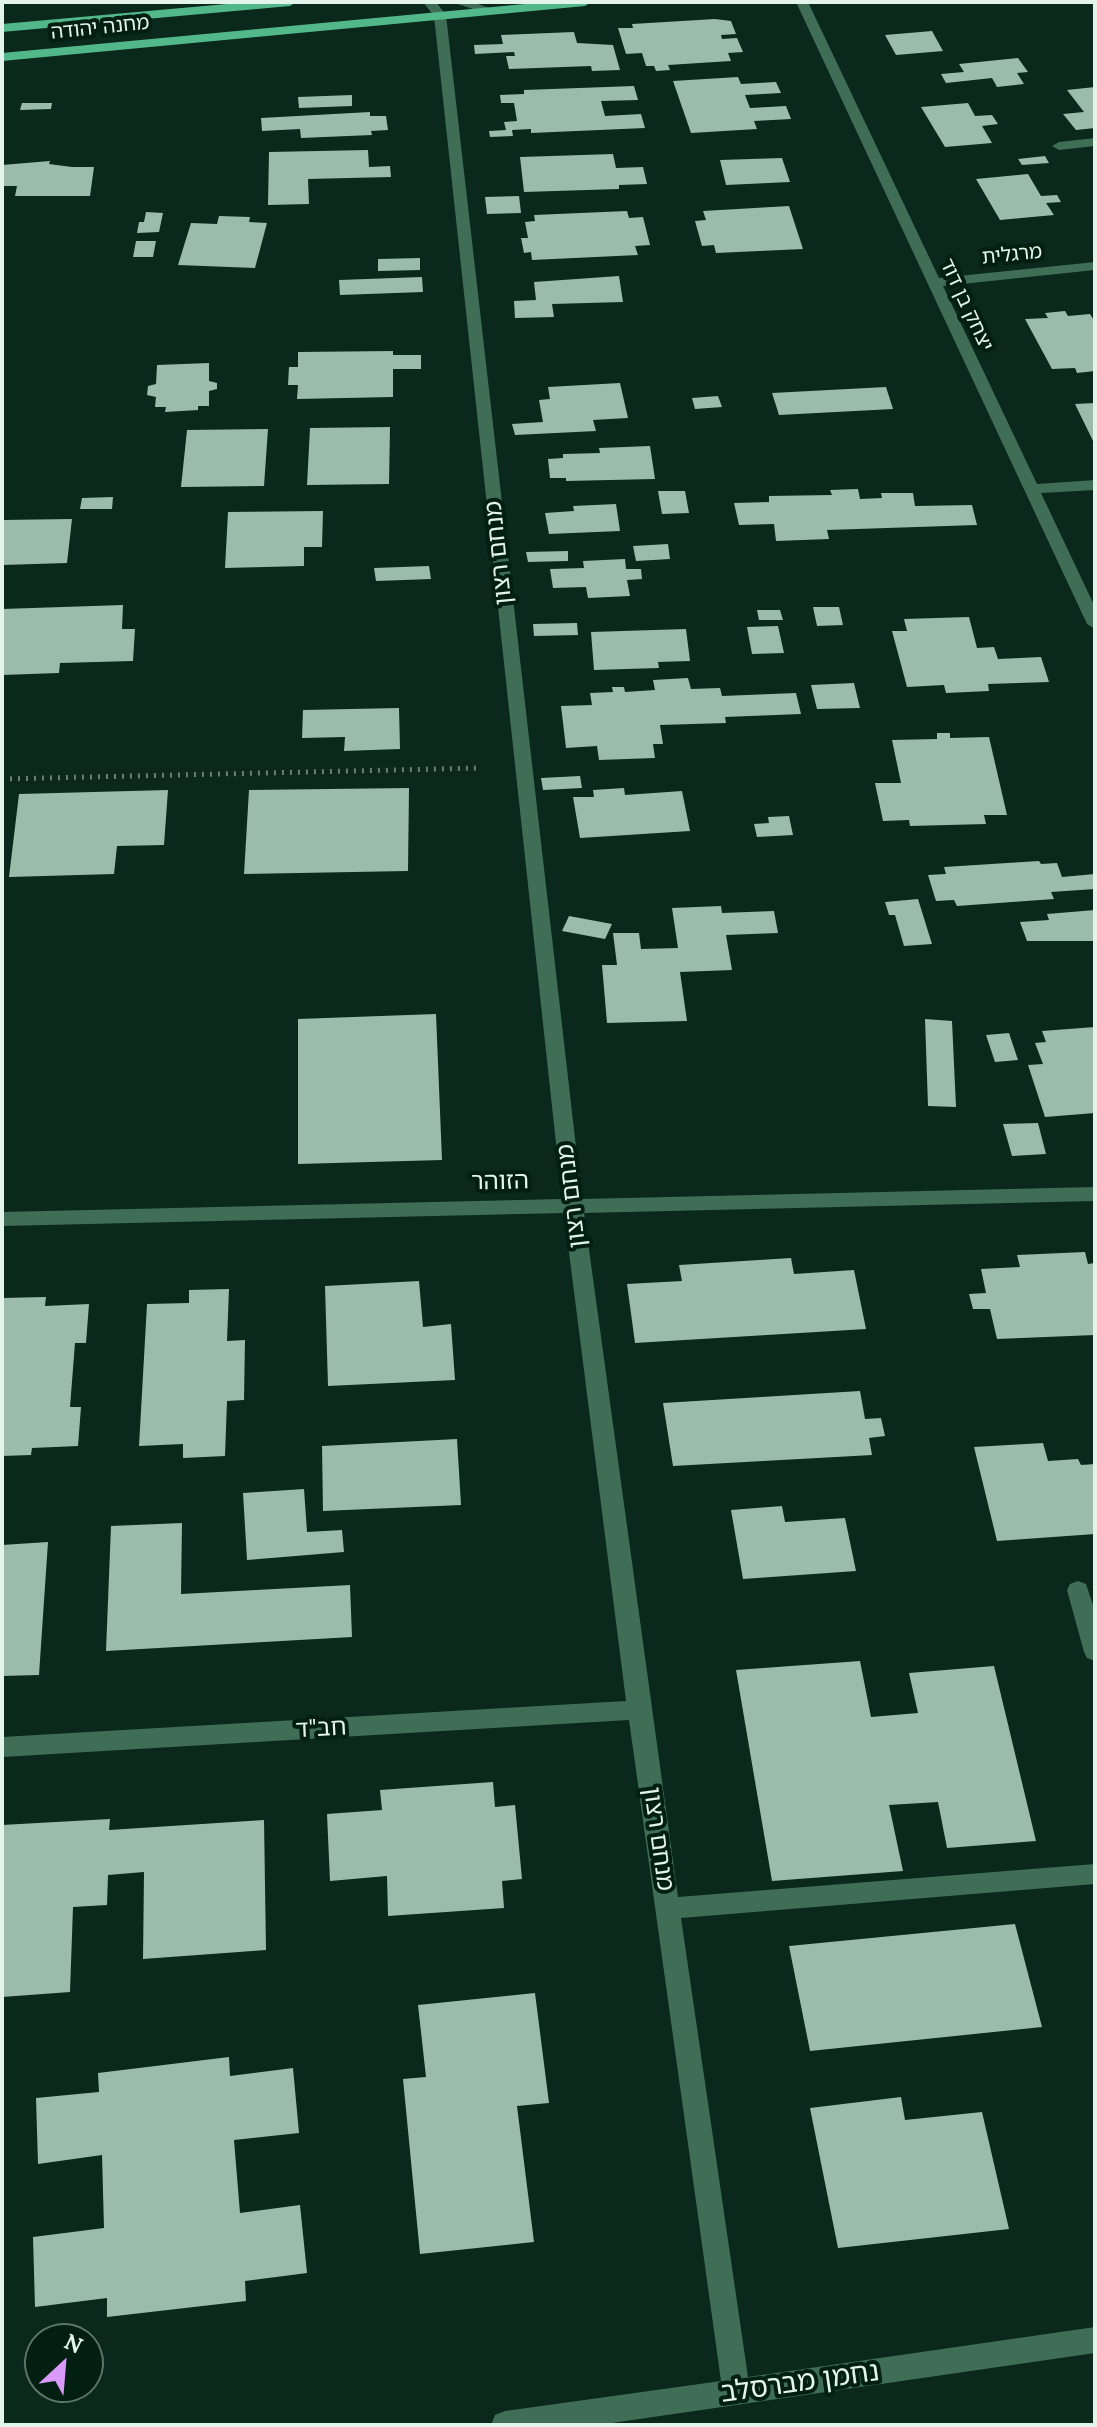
<!DOCTYPE html>
<html>
<head>
<meta charset="utf-8">
<style>
	body { margin:0 }
	#map { position:relative; width:1097px; height:2427px; overflow:hidden; background:#0a281b; font-family:Lora,serif }
	canvas { display:block }
	.frame { position:absolute; inset:0; border:4px solid #e3f4eb; pointer-events:none }
	.north { position:absolute; left:24px; top:2323px; width:80px; height:80px; box-sizing:border-box; background:#021f12; border:2px solid #5c7469; border-radius:50%; rotate:26deg; font-size:22px; font-weight:700; line-height:32px; text-align:center; color:#e3f4eb }
	.north::after { content:''; display:block; margin:auto; width:28px; height:36px; background:#d99af7; clip-path:polygon(50% 0,100% 100%,50% 72%,0 100%) }
</style>
</head>
<body>
<div id="map">
<canvas width="1097" height="2427"></canvas>
<div class="frame"></div>
<div class="north">N</div>
</div>
<script>
const ctx = document.querySelector('canvas').getContext('2d');
ctx.lineJoin = 'round';
function paint(path, color) { ctx.fillStyle = color; ctx.fill(path, 'evenodd'); }
function trace(path, color, width, dash) { ctx.strokeStyle = color; ctx.lineWidth = width; ctx.lineCap = dash ? 'butt' : 'round'; ctx.setLineDash(dash || []); ctx.stroke(path); }
function write(font, color, halo, rows, align = 'center') {
  ctx.font = font + ' Lora,"Noto Sans Hebrew",serif'; ctx.lineWidth = 8; ctx.setLineDash([]); ctx.textBaseline = 'middle'; ctx.strokeStyle = halo; ctx.fillStyle = color; for (const [text, x, y, turn = 0] of rows) {
    ctx.save(); ctx.translate(x, y); ctx.rotate((+turn || 0) * Math.PI / 180); ctx.textAlign = isNaN(turn) ? turn : align; if (halo) ctx.strokeText(text, 0, 0); ctx.fillText(text, 0, 0); ctx.restore();
  }
}
const building = new Path2D(`
	M715,19L731,21L736,34L721,35L722,39L737,38L743,52L728,53L731,61L668,65L670,70L656,71L654,66H646L642,53L626,54L618,28H633L632,24Z
	M932,31L943,51L896,55L885,35Z
	M574,32L577,43L613,45L620,70L592,71L591,66L509,69L506,56H515L514,52L475,54L474,45L503,44L501,35Z
	M1018,58L1028,72L1017,73L1024,84L997,87L992,78L946,83L941,74L964,72L959,64Z
	M738,77L741,84L776,82L781,93L745,95L750,108L786,106L791,119L754,121L757,129L691,133L673,81Z
	M634,86L638,100L601,101L605,116L641,114L645,128L531,133V129L512,130L513,136L490,137L489,131L506,130L504,122L517,121L514,103H501L500,95L524,94V90Z
	M1095,87V128L1076,130L1063,114L1084,112L1067,90Z
	M352,95V106L299,108L298,97Z
	M22,103H52L51,109L20,110Z
	M968,103L975,116L992,115L998,124L982,126L992,143L945,147L921,107Z
	M370,112V116H386L388,130L371,131L372,135L301,138L300,129L262,131L261,118Z
	M368,150L369,167L390,166L391,177L308,179L309,204L268,205L269,152Z
	M613,154L616,168L643,167L647,184L619,185V189L524,192L520,157Z
	M1045,156L1049,163L1022,165L1018,159Z
	M782,158L790,182L726,185L720,160Z
	M50,161L49,164L72,167H94L90,196H15L17,186H2V165Z
	M1028,174L1041,196L1057,195L1061,202L1046,203L1054,215L1000,220L976,179Z
	M519,196L521,213L487,214L485,197Z
	M789,206L803,249L716,253L714,245L702,246L695,221L706,220L703,211Z
	M627,211L629,218L643,217L650,245L635,246L638,255L532,260L531,252L524,253L521,238H528L525,222L535,221L534,215Z
	M146,212L163,213L159,232L137,233L139,222H144Z
	M219,216L250,217L249,222L267,223L255,268L178,265L191,223L217,224Z
	M136,241H156L153,257H133Z
	M420,258V270L378,271V259Z
	M619,276L623,302L552,304L554,317L515,318L514,301L536,300L534,282Z
	M422,277L423,292L340,295L339,280Z
	M1065,311L1068,316L1090,314L1095,322V371L1077,373L1075,368L1052,369L1025,319L1048,318L1045,313Z
	M393,351V355H421V369H393V397L297,399L298,385H288L289,367H298V352Z
	M209,363V381L217,383V389L209,391V406H198V410L165,412L166,407H155L156,397L147,395L148,386L156,384L157,365Z
	M620,383L628,418L593,420L596,431L515,435L512,424L543,422L539,400L550,399L548,387Z
	M886,387L893,409L779,415L772,393Z
	M718,396L722,407L695,409L692,398Z
	M1095,403V445L1075,404Z
	M390,427L389,484L307,485L310,428Z
	M268,429L264,486L181,487L187,430Z
	M650,446L655,479L566,481V478H550L548,459L563,458V454L600,453L599,448Z
	M858,489L860,499L882,498L881,493H913L915,506L972,505L977,525L827,530L829,539L776,541L774,524L739,525L734,503L769,502V496L832,495L830,490Z
	M658,491H685L689,513L662,514Z
	M113,497L112,509H80L82,498Z
	M616,504L620,531L549,534L545,513L574,511L573,506Z
	M323,511L322,547H304V566L225,568L228,512Z
	M72,519L67,563L2,565V520Z
	M668,544L670,559L636,561L633,546Z
	M568,551V561L528,562L526,552Z
	M625,559L626,569H641L642,579L627,580L630,596L588,598L586,587L553,588L550,569L584,568L583,561Z
	M429,566L431,579L376,581L374,568Z
	M123,605L122,629H135L133,661L60,663L59,673L2,675V609Z
	M813,607H839L843,625L817,626Z
	M757,610H780L783,620H759Z
	M969,617L977,648L994,647L998,659L1041,657L1049,682L988,684L989,691L946,693L944,685L907,687L892,631H907L904,619Z
	M577,623L578,635L534,636L533,624Z
	M778,626L784,653L752,654L747,627Z
	M686,629L690,661L658,662L659,668L594,670L591,632Z
	M688,678L691,689L720,688L722,696L796,693L801,714L725,717L726,723L660,725L663,744H653L655,758L599,760L597,746L566,748L561,706L592,705L590,693L613,692L612,687H624L625,692L655,690L653,680Z
	M854,683L860,708L817,709L811,685Z
	M399,708L400,749L344,751L345,737L302,738L303,710Z
	M937,733H950V738L989,737L1007,815H984L986,824L910,826L909,820L883,821L875,783H901L892,740L937,739Z
	M580,776L582,788L543,790L541,778Z
	M409,788L408,871L244,874L249,790Z
	M624,788L625,795L682,791L690,831L580,838L573,797H594L593,790Z
	M168,790L164,845L117,846L114,874L9,877L19,794Z
	M789,816L793,835L757,837L754,824L769,823L768,817Z
	M1039,861L1041,864L1057,863L1062,877L1095,874V889L1051,892L1054,899L957,906L954,900L936,901L928,875L946,874L944,867Z
	M918,899L932,944L904,946L895,915H889L885,902Z
	M721,906L722,913L774,911L778,933L726,935L732,970L680,972L687,1021L607,1023L602,965H617L613,933H639L641,949L678,948L672,908Z
	M1095,910V941H1027L1020,922L1049,920L1047,914Z
	M569,916L612,924L605,939L562,931Z
	M436,1014L442,1160L298,1164V1019Z
	M925,1019L952,1021L956,1107L928,1106Z
	M1095,1027V1113L1045,1117L1028,1065L1043,1064L1035,1043L1046,1042L1042,1031Z
	M1009,1033L1018,1060L995,1062L986,1035Z
	M1038,1123L1046,1154L1012,1156L1003,1124Z
	M1085,1252L1088,1264L1095,1263V1335L997,1339L990,1309H973L969,1294L986,1293L981,1269L1020,1267L1017,1255Z
	M791,1258L794,1274L854,1270L866,1329L635,1343L627,1284L682,1281L679,1265Z
	M419,1281L423,1327L451,1324L455,1380L328,1386L325,1286Z
	M229,1289L227,1341L245,1340L244,1400L227,1401L225,1456L183,1458V1444L139,1446L147,1304L189,1303V1290Z
	M46,1297L45,1306L89,1304L86,1343H75L70,1407H81L78,1446L32,1448L31,1455L2,1456V1298Z
	M860,1391L865,1419L881,1418L885,1436L869,1438L872,1455L673,1466L663,1403Z
	M457,1439L461,1505L323,1511L322,1446Z
	M1043,1443L1048,1461L1078,1459L1081,1465L1095,1464V1534L997,1541L974,1447Z
	M304,1489L307,1532L342,1530L344,1552L247,1560L243,1493Z
	M782,1506L785,1522L845,1518L856,1571L743,1579L731,1510Z
	M182,1523L181,1594L350,1585L352,1637L106,1651L111,1526Z
	M48,1542L39,1675L2,1676V1545Z
	M860,1661L871,1717L918,1713L909,1673L994,1666L1036,1841L947,1848L938,1802L889,1805L903,1871L772,1881L736,1670Z
	M493,1782L495,1807L515,1805L522,1879L502,1881L504,1908L388,1916L387,1876L330,1881L327,1814L382,1810L380,1790Z
	M110,1819L109,1830L264,1820L266,1950L143,1959L144,1872L108,1875L107,1905L73,1907L70,1992L2,1997V1825Z
	M1015,1924L1042,2027L810,2051L789,1946Z
	M535,1993L549,2103L517,2106L534,2242L420,2254L403,2079L426,2077L418,2005Z
	M229,2057L230,2076L293,2068L299,2133L234,2140L240,2213L300,2205L307,2273L245,2281L246,2301L107,2317V2298L35,2307L33,2237L104,2228L102,2155L38,2164L36,2098L99,2092L98,2073Z
	M901,2097L905,2120L982,2112L1009,2229L838,2248L810,2108Z`);
const path = new Path2D(`
	M2,779L481,768`);
const minor = new Path2D(`
	M423,2H436L446,15L582,1199L1095,1187V1201L584,1213L678,1897L1095,1864V1884L681,1918L748,2377L1095,2327V2353L598,2425H491L495,2415L505,2411L721,2381L629,1720L2,1757V1737L626,1701L564,1213L2,1226V1212L562,1199L434,16Z
	M451,2H472L495,10L489,14Z
	M796,2H808L939,278L1095,262V270L943,286L1037,484L1095,480V490L1041,493L1095,607V629L1087,624Z
	M1095,138V146L1059,150L1052,146L1059,142Z
	M1078,1581L1086,1584L1095,1611V1661L1087,1658L1084,1652L1067,1590L1070,1584Z`);
const major = new Path2D(`
	M249,2H296L290,6L2,32V24Z
	M546,2H591L585,6L2,61V53Z`);
const farStreetnames = [
	["מחנה יהודה",100,28,-6],
	["מרגלית",1012,255,-6],
	["יצחק בן דוד",966,305,65]
];
const streetNames = [
	["מנחם רצון",499,553,-96],
	["הזוהר",500,1182,-1],
	["מנחם רצון",572,1196,-97],
	["חב\"ד",321,1729,-3],
	["מנחם רצון",658,1839,82]
];
const nearStreetnames = [
	["נחמן מברסלב",800,2383,-8]
];
paint(building, '#9bbcaa');
trace(path, '#688075', 5, [2, 6]);
paint(minor, '#3f6d56');
paint(major, '#52b88a');
write('20px', '#e3f4eb', '#021f12', farStreetnames);
write('24px', '#e3f4eb', '#021f12', streetNames);
write('28px', '#e3f4eb', '#021f12', nearStreetnames);
</script>
</body>
</html>
